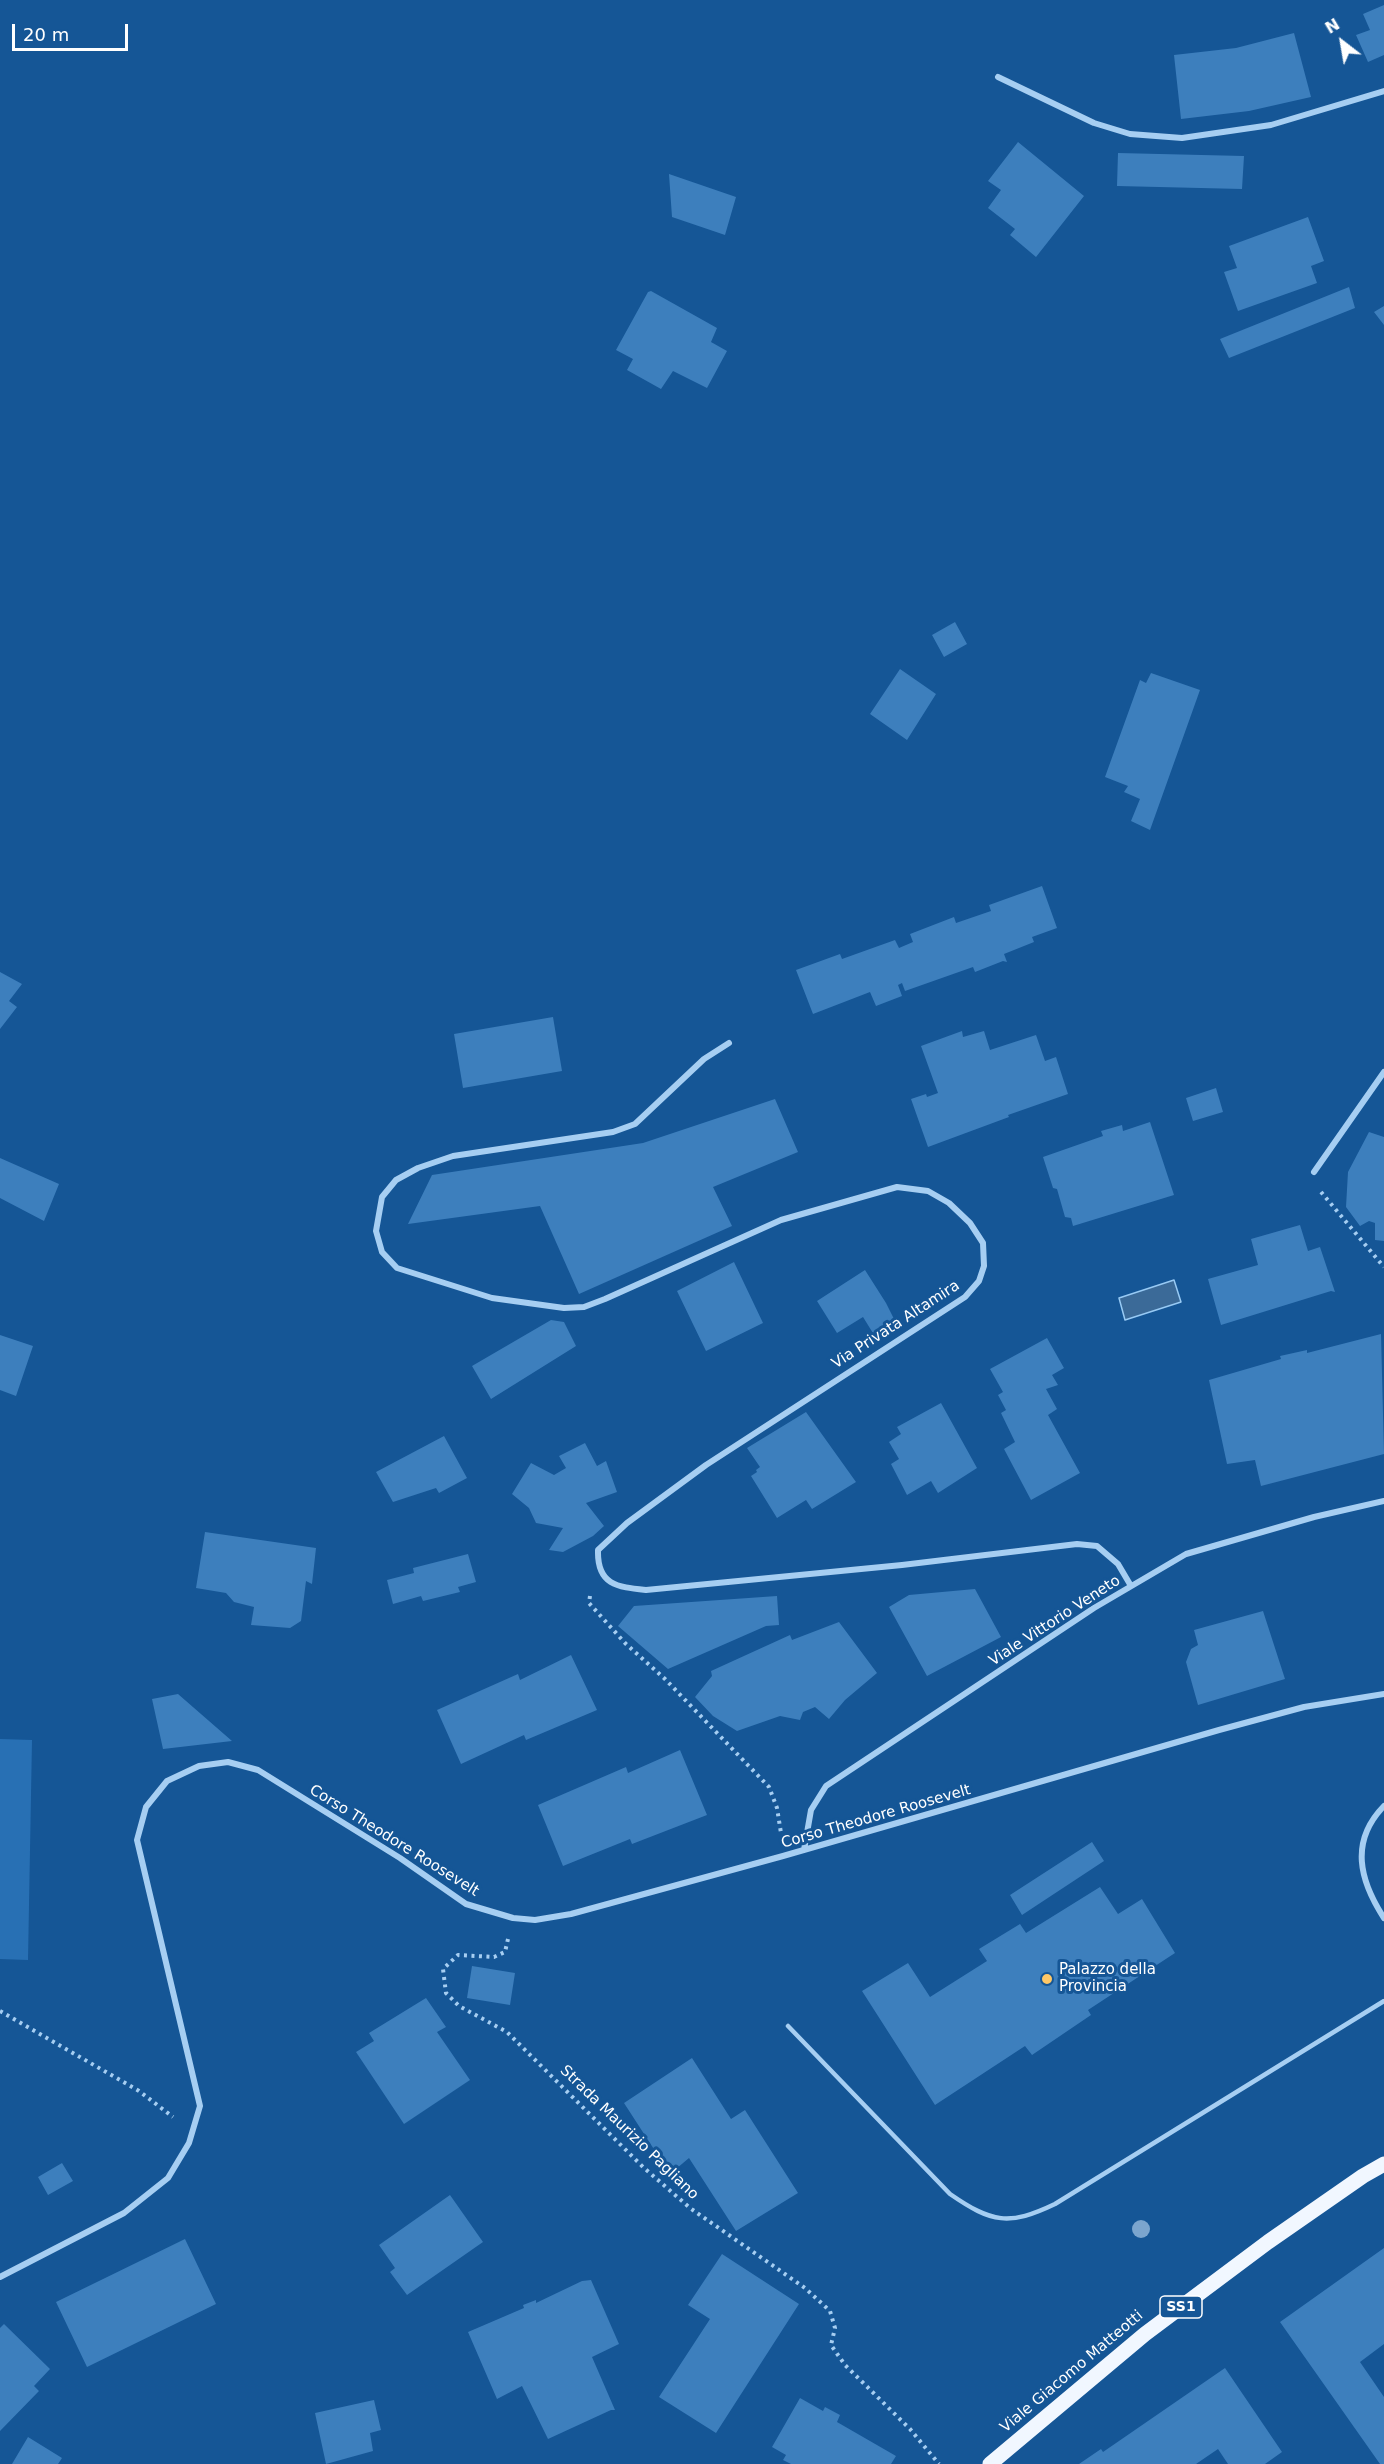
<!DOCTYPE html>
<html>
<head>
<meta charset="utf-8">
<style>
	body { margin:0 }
	#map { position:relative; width:1384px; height:2464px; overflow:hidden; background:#155696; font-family:"DejaVu Sans",sans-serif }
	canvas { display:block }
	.north { position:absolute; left:1312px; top:12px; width:60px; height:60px; -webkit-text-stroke:4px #155696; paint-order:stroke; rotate:329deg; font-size:16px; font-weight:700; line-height:24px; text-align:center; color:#fff }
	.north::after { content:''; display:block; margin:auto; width:21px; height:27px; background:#fff; clip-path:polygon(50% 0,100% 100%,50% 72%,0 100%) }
	.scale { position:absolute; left:12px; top:24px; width:116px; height:27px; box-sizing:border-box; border:3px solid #fff; border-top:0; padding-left:8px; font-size:18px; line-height:21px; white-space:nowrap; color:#fff; -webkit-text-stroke:4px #155696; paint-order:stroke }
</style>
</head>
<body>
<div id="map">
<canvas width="1384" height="2464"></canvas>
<div class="north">N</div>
<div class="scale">20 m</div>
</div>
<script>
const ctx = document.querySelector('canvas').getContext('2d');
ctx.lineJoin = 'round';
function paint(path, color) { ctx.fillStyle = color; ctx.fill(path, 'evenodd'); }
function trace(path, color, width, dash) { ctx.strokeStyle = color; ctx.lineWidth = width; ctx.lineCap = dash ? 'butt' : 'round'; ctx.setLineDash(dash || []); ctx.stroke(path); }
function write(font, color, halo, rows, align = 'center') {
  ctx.font = font + ' "DejaVu Sans",sans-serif'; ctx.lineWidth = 6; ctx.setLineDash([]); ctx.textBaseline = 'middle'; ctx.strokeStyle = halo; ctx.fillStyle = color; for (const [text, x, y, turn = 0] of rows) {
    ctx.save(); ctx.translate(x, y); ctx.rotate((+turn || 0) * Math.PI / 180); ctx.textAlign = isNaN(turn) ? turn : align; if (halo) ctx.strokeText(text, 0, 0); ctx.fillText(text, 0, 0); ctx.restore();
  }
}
const green = new Path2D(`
	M0,1739L32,1740L28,1960L0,1959Z`);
const water = new Path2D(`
	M1174,1280L1181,1302L1125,1320L1119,1298Z`);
const building = new Path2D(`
	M1384,5V55L1368,62L1356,35L1370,30L1363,14Z
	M1294,33L1311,97L1249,111L1181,119L1174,55L1236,48Z
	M1018,142L1084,196L1036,257L1010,235L1015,229L988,208L1001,190L988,181Z
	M1118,153L1244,156L1242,189L1117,186Z
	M669,174L736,197L725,235L672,217Z
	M1308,217L1324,261L1311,266L1317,283L1238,311L1224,272L1237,268L1229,246Z
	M1349,287L1355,308L1229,358L1220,339Z
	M651,291L717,328L711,342L727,351L707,388L673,371L661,389L627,370L633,359L616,350L648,292Z
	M1384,306V325L1374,312Z
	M955,622L967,644L944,657L932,635Z
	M900,669L936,694L907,740L870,714Z
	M1151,673L1200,690L1150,830L1131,821L1140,799L1124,792L1128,786L1105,777L1140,680L1146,683Z
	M1042,886L1057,928L1032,937L1034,942L1004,954L1007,962L1003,961L975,972L973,967L905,991L902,983L898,985L902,996L876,1006L870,992L813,1014L796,970L840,954L842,959L895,940L899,948L913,942L910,934L954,917L956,923L991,911L989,905Z
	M0,972L22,984L9,1001L17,1007L0,1029Z
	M553,1017L562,1071L463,1088L454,1034Z
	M962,1031L963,1037L984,1031L990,1050L1036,1035L1045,1061L1056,1057L1068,1094L1008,1115L1009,1117L928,1147L911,1099L926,1094L927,1097L938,1093L921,1046Z
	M1216,1088L1223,1112L1193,1121L1186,1098Z
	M775,1099L798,1152L713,1187L732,1226L579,1294L540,1206L408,1224L432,1175L643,1143Z
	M1150,1122L1174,1195L1073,1226L1071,1218L1065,1217L1057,1189L1053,1188L1043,1157L1103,1136L1101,1131L1122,1125L1123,1131Z
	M1369,1132L1384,1137V1241L1375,1240V1223L1369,1221L1360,1226L1346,1207L1348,1172Z
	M0,1158L59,1184L44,1221L0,1198Z
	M1300,1225L1308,1251L1320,1247L1335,1292L1331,1291L1221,1325L1208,1279L1258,1265L1251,1239Z
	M734,1262L763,1323L706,1351L677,1291Z
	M865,1270L886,1303L897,1325L876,1338L863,1317L837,1333L817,1301Z
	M551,1320L564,1322L576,1346L491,1399L472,1366Z
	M1381,1334L1384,1454L1261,1486L1255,1460L1227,1464L1209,1380L1281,1359L1280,1356L1307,1350V1353Z
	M0,1335L33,1346L16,1396L0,1390Z
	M1047,1338L1064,1368L1052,1375L1058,1385L1046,1389L1057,1409L1048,1415L1080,1473L1031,1500L1004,1449L1015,1442L1001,1413L1006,1410L998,1395L1003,1392L990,1369Z
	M941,1403L977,1468L938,1493L931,1481L907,1495L891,1464L899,1459L889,1442L901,1434L897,1427Z
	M806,1412L856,1482L812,1509L806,1500L777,1518L751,1476L757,1472L756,1470L760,1467L747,1448Z
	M444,1436L467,1478L439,1493L436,1488L393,1502L376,1472Z
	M585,1443L597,1466L606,1461L617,1492L586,1503L604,1526L593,1536L563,1552L549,1550L563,1528L536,1523L529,1508L512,1494L531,1463L554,1475L566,1468L559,1456Z
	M205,1532L316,1548L312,1584L306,1581L301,1621L290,1628L251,1625L254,1607L234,1602L226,1593L196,1588Z
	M468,1554L476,1582L458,1587L460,1592L423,1601L421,1596L393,1604L387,1580L414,1573L413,1568Z
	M975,1589L1001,1637L927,1676L889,1607L909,1595Z
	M777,1596L779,1625L766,1626L668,1669L618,1626L634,1606Z
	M1263,1611L1285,1679L1198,1705L1186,1662L1191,1649L1198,1645L1194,1630Z
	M839,1622L877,1673L845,1700L829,1719L815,1707L803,1712L800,1720L780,1716L737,1731L713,1716L695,1697L712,1676L711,1671L790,1635L792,1640Z
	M571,1655L597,1710L526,1740L524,1735L461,1764L437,1710L518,1674L520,1680Z
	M178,1694L232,1741L163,1749L152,1699Z
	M680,1750L707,1815L632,1844L630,1839L563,1866L538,1805L626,1767L628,1773Z
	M1092,1842L1104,1861L1022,1915L1010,1895Z
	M1100,1887L1118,1914L1142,1899L1175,1953L1088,2010L1091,2015L1032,2055L1025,2046L935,2105L862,1991L908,1963L930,1997L987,1961L979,1949L1020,1924L1026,1933Z
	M472,1966L515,1973L510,2005L467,1998Z
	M426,1998L446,2027L437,2032L470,2080L404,2124L356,2052L374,2041L369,2033Z
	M692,2058L731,2119L745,2110L798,2193L736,2231L689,2158L670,2174L624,2103Z
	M62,2163L73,2181L48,2195L38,2177Z
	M450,2195L483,2242L407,2295L390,2272L395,2268L379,2245Z
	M185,2239L216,2304L87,2367L56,2302Z
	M1384,2248V2344L1360,2362L1384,2397V2464H1380L1280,2322Z
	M722,2254L799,2304L716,2433L659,2397L710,2319L688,2305Z
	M591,2280L619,2344L592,2357L615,2410H611L548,2439L522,2386L497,2399L468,2332L524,2308L523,2305L536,2300V2303L582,2281Z
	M4,2324L50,2369L34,2386L39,2391L0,2431V2328Z
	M1225,2368L1282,2452L1265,2464H1228L1218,2449L1196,2464H1079L1101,2449L1103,2452Z
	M800,2398L823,2411L825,2407L840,2415L837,2422L896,2456L891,2464H791L783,2460L786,2455L772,2447Z
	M374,2400L381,2430L370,2433L373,2451L326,2464L315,2413Z
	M28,2437L62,2458L58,2464H12Z`);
const path = new Path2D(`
	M1321,1192L1384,1267
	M590,1596L589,1603L625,1643L665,1679L769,1787L777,1808L781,1833
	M508,1939L505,1952L494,1957L458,1955L443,1969L446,1993L459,2006L507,2032L643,2167L690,2208L805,2288L830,2311L835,2328L831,2345L845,2365L910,2429L939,2464
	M0,2011L139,2091L173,2117`);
const lane = new Path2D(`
	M788,2026L950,2194C992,2223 1009,2226 1055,2204L1384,2001`);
const street = new Path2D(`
	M998,77L1094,123L1130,134L1182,138L1271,125L1384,91
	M729,1043L704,1059L635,1124L613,1132L453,1156L418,1168L396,1180L382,1197L376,1231L382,1252L397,1268L492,1298L564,1308L584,1307L605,1299L781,1220L897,1187L928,1191L949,1203L970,1223L983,1243L984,1266L979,1281L965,1297L706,1465L627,1523L598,1550C597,1585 617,1587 646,1590L902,1565L1077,1544L1097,1546L1118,1564L1131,1586
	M1314,1172L1384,1072
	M1384,1806C1349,1842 1360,1881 1384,1918
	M804,1850L811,1810L826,1786L1094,1608L1186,1554L1314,1517L1384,1501
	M0,2277L124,2213L168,2178L189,2143L200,2106L137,1840L146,1807L167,1781L199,1766L228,1762L258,1770L400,1858L466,1904L513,1918L535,1920L571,1914L783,1856L1219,1730L1304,1707L1384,1694`);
const primary = new Path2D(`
	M990,2464L1145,2334L1268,2242L1363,2176L1384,2164`);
const trees = [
	[1141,2229]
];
const markers = [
	[1047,1979,6,"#ffc867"]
];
const shields = [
	[1181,2307,42]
];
const shieldNames = [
	["SS1",1181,2307]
];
const streetNames = [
	["Via Privata Altamira",896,1325,-33],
	["Viale Vittorio Veneto",1055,1621,-33],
	["Corso Theodore Roosevelt",876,1817,-16],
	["Corso Theodore Roosevelt",394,1841,32],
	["Strada Maurizio Pagliano",629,2133,44],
	["Viale Giacomo Matteotti",1072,2372,-40]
];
const poiNames = [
	["Palazzo della",1059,1970],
	["Provincia",1059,1987]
];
paint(green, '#2870b4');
paint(water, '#3b6a98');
trace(water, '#98caf4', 1.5);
paint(building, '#3d7fbd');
trace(path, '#a6cef2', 4, [3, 4.5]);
trace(lane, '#a6cef2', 4.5);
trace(street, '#a6cef2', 6);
trace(primary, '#f1f7ff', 15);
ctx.fillStyle = '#7ba5ce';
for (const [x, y] of trees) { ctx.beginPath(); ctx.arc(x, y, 9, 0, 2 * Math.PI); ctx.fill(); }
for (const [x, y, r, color] of markers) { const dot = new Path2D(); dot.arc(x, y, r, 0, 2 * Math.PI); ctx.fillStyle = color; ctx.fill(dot); trace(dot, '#155696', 2); }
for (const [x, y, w] of shields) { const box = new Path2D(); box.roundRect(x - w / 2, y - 11, w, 22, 4.5); ctx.fillStyle = '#155696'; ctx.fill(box); trace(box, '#fff', 1.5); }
write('bold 14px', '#fff', null, shieldNames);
write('15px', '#fff', '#155696', streetNames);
write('15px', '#fff', '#155696', poiNames, 'left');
</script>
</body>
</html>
